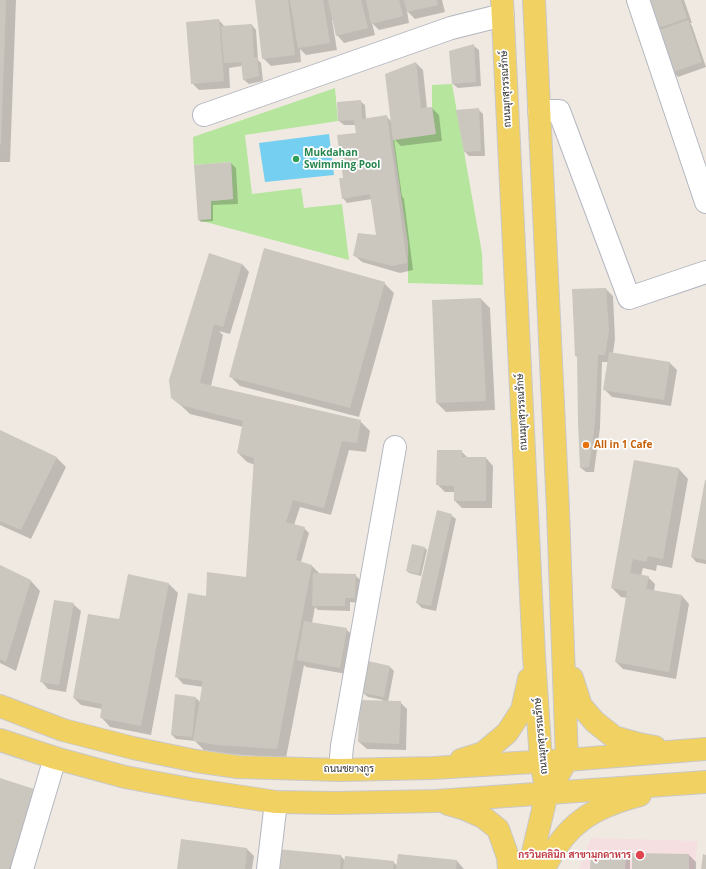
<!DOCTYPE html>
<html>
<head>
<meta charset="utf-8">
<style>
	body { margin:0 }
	canvas { display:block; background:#efe9e1 }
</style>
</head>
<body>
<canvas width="706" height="869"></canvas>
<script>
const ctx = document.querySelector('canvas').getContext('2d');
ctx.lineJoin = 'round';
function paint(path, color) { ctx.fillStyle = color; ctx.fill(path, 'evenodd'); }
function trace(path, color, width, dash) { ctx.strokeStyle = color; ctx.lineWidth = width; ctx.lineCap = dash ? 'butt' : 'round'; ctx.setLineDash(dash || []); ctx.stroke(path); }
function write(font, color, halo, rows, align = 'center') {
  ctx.font = font + ' "Open Sans",Sarabun,sans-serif'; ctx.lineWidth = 3.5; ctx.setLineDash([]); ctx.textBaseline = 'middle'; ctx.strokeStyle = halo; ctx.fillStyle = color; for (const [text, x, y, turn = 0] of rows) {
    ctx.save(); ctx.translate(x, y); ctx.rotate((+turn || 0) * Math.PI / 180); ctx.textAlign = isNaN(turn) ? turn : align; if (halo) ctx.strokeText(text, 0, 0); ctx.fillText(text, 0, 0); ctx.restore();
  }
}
const medical = new Path2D(`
	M591,838L698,841L694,869H579Z`);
const green = new Path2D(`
	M452,84L482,253L483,285L408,283V244L393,140L435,134L432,107V85Z
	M335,88L338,121L245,135L252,194L301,188L304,208L342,204L349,260L198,220L211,219V201L233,199L231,162L194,165L193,137Z`);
const water = new Path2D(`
	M329,134L334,175L265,182L259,143Z`);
const shadow = new Path2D(`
	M0,0H16L10,162H0Z
	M256,0H442L445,12L415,19L407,11L409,23L379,30L372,23L375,35L344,43L337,35L333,19L332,20L337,50L306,55L300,49L301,62L271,66L263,58Z
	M645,0H684L692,23H690L692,26L706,67L678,77L673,72L661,30L659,28Z
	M219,20L225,27L252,25L256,30L258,60L261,63L263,81L249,84L244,80L242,66L229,68L230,88L199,90L192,83Z
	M474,46L479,50L481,86L458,88L453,84Z
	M416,63L423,70L427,108H432L439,115L442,141L401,146L394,139L402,196L404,199L413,270L400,273L362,262L354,255L377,236L372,199L347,203L343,198L344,179L357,134L356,125H344L339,121L360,101L365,105L366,119L386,116L392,122L386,75Z
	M478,109L483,114L485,156H469L465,152Z
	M231,163L236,168L238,204L213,205V221L201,222L199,220Z
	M242,264L249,272L230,334L219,331L223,335L211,386L360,421L370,431L366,452L349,450L331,515L300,507L294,525L304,528L309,533L301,562L312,566L320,574L355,575L360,580L359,603L350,602V611L318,610L315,607L312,623L346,629L353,636L347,674L306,667L304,665L286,758L227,754L204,750L195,741L176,739L172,735L196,698L200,702L203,687L183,684L176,676L207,597L247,577L255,465L247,462L238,453L243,427L190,414L172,397Z
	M384,283L394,293L359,417L240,386L230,376Z
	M606,289L613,296L615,339L613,353L670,363L677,370L671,406L612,397L604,389L609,362H602L600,428L594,472H586L581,468L578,358L576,356Z
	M481,299L490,308L495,410L446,412L437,403Z
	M0,431L57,458L66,467L31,539L0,525Z
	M461,451L468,458H486L493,466L492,508H462L455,501V492H445L438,485Z
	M635,461L679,469L688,479L672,568L657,565L656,571L643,568L641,576L648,577L655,584L654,591L682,596L689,604L676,679L623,669L616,662L627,598L621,597L612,588Z
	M706,482V564L696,562L692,557Z
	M451,515L456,519L436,611L422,608L417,603Z
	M425,548L427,550L421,576L409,573L407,571Z
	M0,566L31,581L40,591L16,671L0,663Z
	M169,584L178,593L151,735L110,727L101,717L102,709L81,705L74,698L120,620Z
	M73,604L81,611L66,692L48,689L41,681Z
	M390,667L394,671L388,702H400L407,709L406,750L367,749L359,742L383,700L368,697L363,693Z
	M0,779L34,790L43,800L21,869H0Z
	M247,849L254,856L252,869H178Z
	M625,854L630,858V869H591Z
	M689,855L696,862V869H633Z
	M341,856L345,861L393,862L398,866L457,861L464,869H276Z`);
const building = new Path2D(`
	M0,0H6L1,145H0Z
	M255,0H288L295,55L262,59Z
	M290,0H323L330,43L298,48Z
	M328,0H361L368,28L336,36Z
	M366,0H399L403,16L371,24Z
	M404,0H437L438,5L407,12Z
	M644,0H681L687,18L658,28Z
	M219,19L224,81L191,84L186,22Z
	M688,20L702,62L673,72L654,32Z
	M252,24L254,58L257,57L259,76L243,80L241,62L224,63L221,26Z
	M474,44L476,82L452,84L449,51Z
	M416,62L421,108L432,107L436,134L393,140L385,74Z
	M361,100L362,119L387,115L407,263L392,266L353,256L358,233L376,235L370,194L342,199L339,178H343L337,135L356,133L354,120L338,121L337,102Z
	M479,108L481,151L464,152L456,110Z
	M231,162L233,199L211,201V219L198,220L194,165Z
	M264,248L385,282L350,408L229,377Z
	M209,253L242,264L223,327L214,324L200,383L361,420L357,443L342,441L324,508L293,500L286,522L305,527L296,560L312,565L277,749L217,745L193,741L203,681L175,677L188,593L206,596L207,572L246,577L254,458L237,453L243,421L180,405L171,398L169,380Z
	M606,288L609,331L605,355H598L595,423L589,467L580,468L578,423L577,356H575L572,289Z
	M481,298L486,401L436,403L432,300Z
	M609,352L670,362L664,400L603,390Z
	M0,430L57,457L21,530L0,521Z
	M437,450H462V457H486V501H454V486L436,485Z
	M634,460L679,468L663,559L648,556L646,562L633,559L630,573L649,576L646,589L682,595L669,672L615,662L627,591L611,588Z
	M705,480H706V560L691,557Z
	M437,510L452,514L431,606L416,603Z
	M412,544L425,547L419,574L406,571Z
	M0,565L31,580L6,662L0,659Z
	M313,573L356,574L355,598H345V606H312Z
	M128,574L169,583L141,726L100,718L102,704L73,698L88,614L119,619Z
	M54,600L74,603L59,685L40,682Z
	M304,621L347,628L340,668L297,660Z
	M368,661L390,666L384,697L362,693Z
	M175,694L196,697L192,737L171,735Z
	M360,700L401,701L399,744L358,742Z
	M0,778L34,789L9,869H0Z
	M181,839L247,848L245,869H177Z
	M277,849L341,855L340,869H275Z
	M591,852L626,853L625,869H590Z
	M632,853L689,854V869H632Z
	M398,854L457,860L456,869H396Z
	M703,854L706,855V869H701Z
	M345,856L394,861L393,869H343Z`);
const minor = new Path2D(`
	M638,0L706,202
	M539,111H559L629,298L706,272
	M204,115L451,28L503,15
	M340,770L342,746L395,447
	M22,869L55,758
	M268,869L276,802`);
const major = new Path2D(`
	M502,0L534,656L541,761L547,793
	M572,678L581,706L595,722L614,737L639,744L655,747
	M0,706L63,730L133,748L196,761L238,767L340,770L433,768L567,760L706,749
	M0,740L55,758L125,777L190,789L276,802L335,803L436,801L706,782
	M461,760L483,753L507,733L522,710L529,679
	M448,804L465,809L483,817L498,829L508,857L509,869
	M529,869L547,793L567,760L558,510L534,0
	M544,869C565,824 593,807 640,795`);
const markers = [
	[296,159,4,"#2e9e5b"],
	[586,445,4,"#e8710a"],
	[640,855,5,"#e0444e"]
];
const streetNames = [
	["ถนนมุกสุวรรณรักษ์",506,89,-93],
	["ถนนมุกสุวรรณรักษ์",522,412,-93],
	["ถนนมุกสุวรรณรักษ์",541,736,-95],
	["ถนนชยางกูร",349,769]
];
const leisureNames = [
	["Mukdahan",304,153],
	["Swimming Pool",304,165]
];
const foodNames = [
	["All in 1 Cafe",594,445]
];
const healthNames = [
	["กรวินคลินิก สาขามุกดาหาร",631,855]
];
paint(medical, '#f5dfe0');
paint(green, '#b6e59e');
paint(water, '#75cff0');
paint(shadow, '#0003');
paint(building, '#cbc7bf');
trace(minor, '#b4b7c1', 24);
trace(major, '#c9c9c9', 24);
trace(minor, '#fff', 22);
trace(major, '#f2d163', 22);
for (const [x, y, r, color] of markers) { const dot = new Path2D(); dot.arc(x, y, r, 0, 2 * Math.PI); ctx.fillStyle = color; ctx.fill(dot); trace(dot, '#fff', 1.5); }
write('10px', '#2e2e2e', '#fff', streetNames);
write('bold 10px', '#27864d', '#fff', leisureNames, 'left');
write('bold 10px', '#c56008', '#fff', foodNames, 'left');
write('bold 10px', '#be3a42', '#fff', healthNames, 'right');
</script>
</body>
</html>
